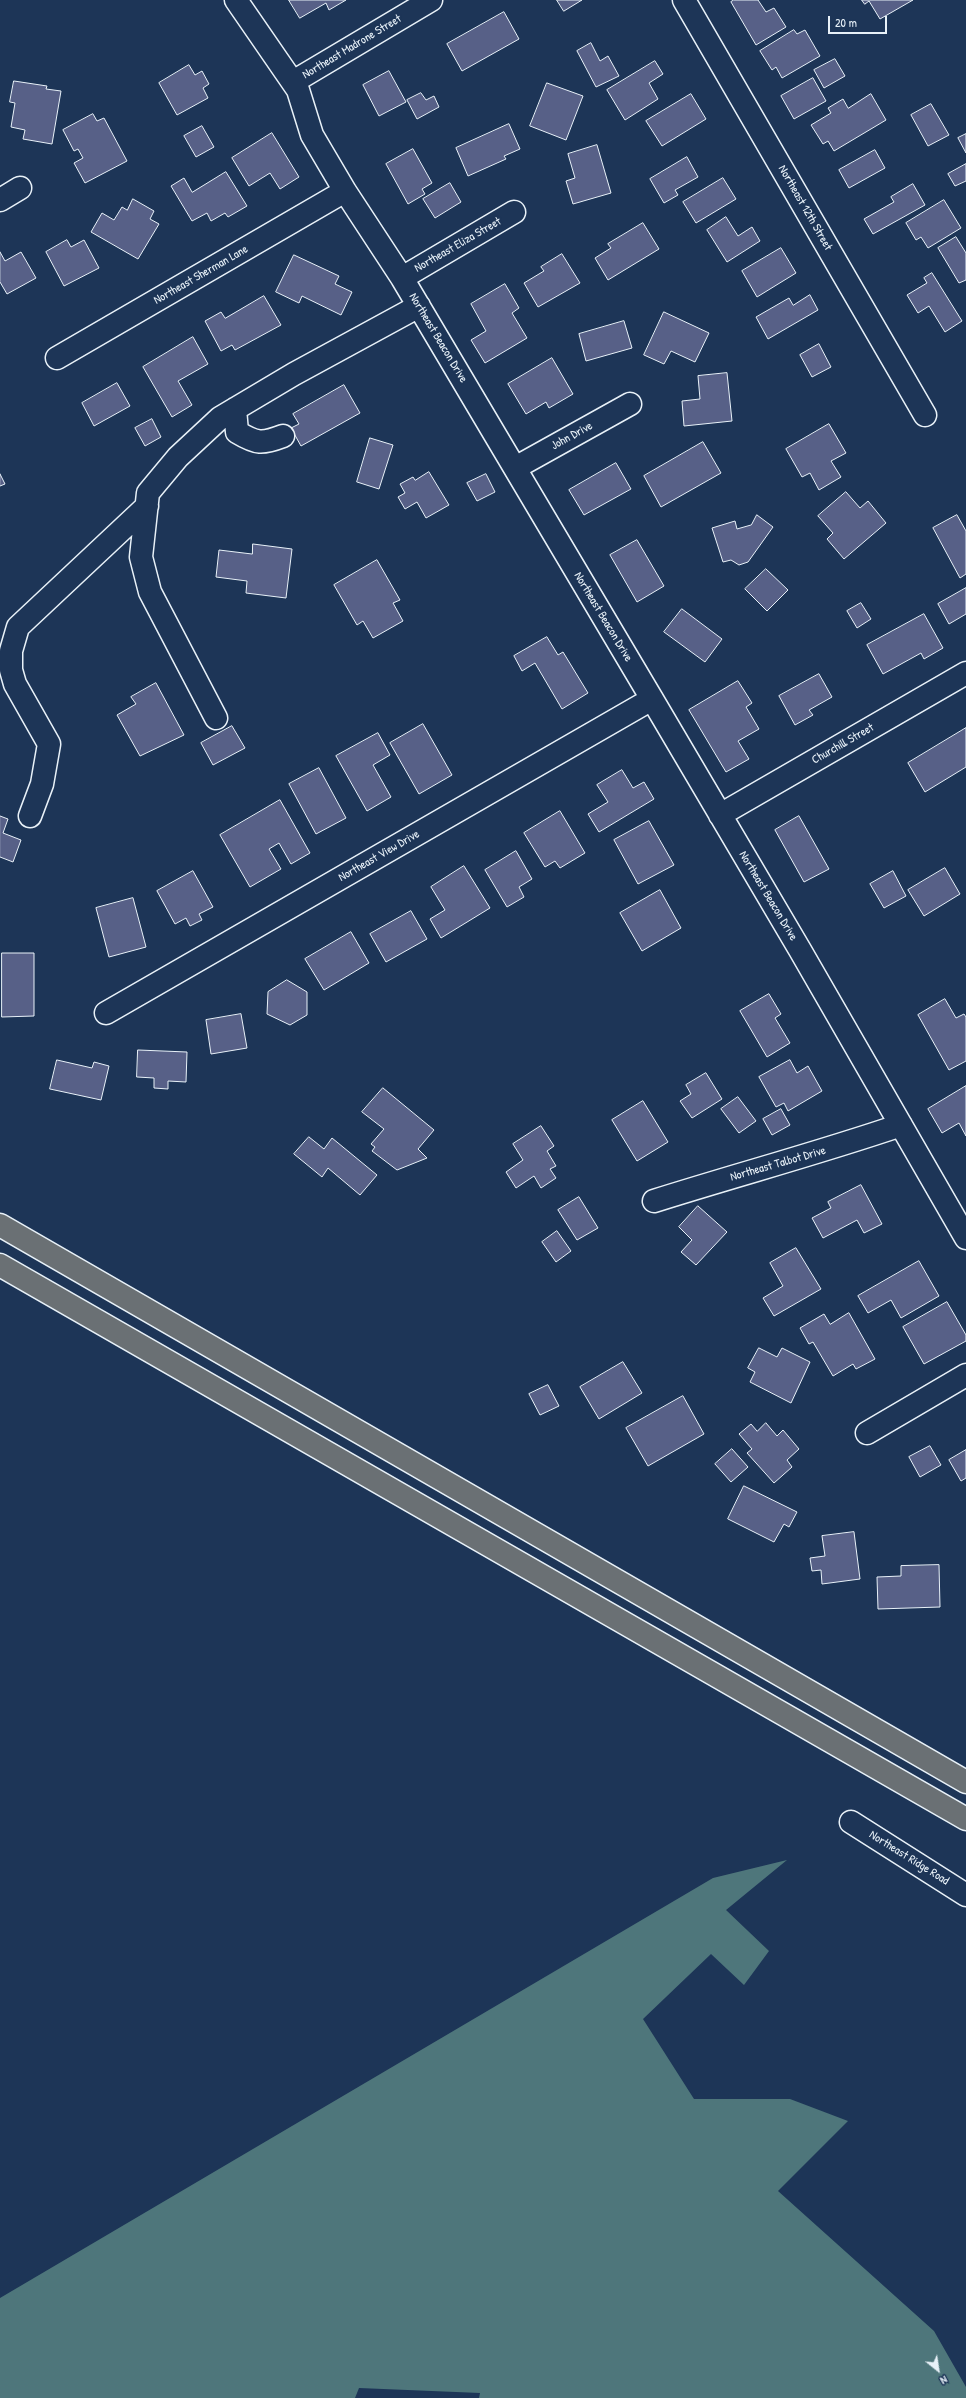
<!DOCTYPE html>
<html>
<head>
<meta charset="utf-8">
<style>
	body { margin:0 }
	#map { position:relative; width:966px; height:2398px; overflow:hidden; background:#1d3557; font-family:"Patrick Hand",sans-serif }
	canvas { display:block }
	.north { position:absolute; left:918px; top:2350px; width:40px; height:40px; -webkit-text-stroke:3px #1d3557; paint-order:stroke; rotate:150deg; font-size:11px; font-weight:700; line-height:16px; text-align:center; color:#e8f1f8 }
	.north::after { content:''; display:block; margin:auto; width:14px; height:18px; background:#e8f1f8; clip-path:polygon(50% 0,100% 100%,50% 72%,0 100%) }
	.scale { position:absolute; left:828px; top:16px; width:59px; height:18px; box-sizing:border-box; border:2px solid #e8f1f8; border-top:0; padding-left:5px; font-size:12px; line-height:14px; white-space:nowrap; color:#e8f1f8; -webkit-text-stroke:3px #1d3557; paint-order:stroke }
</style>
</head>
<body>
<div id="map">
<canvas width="966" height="2398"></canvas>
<div class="north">N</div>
<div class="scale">20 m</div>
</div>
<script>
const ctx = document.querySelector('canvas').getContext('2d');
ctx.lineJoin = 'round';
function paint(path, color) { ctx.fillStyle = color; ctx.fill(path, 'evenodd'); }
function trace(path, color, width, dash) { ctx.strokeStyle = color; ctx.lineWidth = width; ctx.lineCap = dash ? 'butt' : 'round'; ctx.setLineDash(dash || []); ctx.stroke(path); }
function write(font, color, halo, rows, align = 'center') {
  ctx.font = font + ' "Patrick Hand",sans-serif'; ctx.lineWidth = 4; ctx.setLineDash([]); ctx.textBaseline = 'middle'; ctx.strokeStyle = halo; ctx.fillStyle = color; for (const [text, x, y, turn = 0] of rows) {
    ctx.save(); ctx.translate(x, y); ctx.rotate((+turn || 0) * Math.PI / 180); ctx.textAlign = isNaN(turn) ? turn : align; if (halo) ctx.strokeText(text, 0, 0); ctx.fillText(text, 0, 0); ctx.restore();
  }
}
const green = new Path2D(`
	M787,1860L726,1910L769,1951L744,1985L711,1954L643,2019L694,2099H790L848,2121L778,2191L934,2331L966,2387V2398H479L480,2393L359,2388L355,2398H0V2298L713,1878Z`);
const building = new Path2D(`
	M289,0H346L329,10L326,3L300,18Z
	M557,0H582L564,11Z
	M734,0H758L766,12L774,8L786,27L756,45L731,2Z
	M862,0H913L880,19L869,1L865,4Z
	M504,12L519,39L462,71L447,44Z
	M794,30L797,34L805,30L820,56L782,78L776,67L772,70L760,51Z
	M591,43L600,61L608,56L619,76L596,87L577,51Z
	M835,59L845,76L824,88L814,70Z
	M655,61L663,74L649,83L658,99L625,120L607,90Z
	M189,65L195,75L202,71L209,84L203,88L208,98L177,115L159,83Z
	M389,71L406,102L379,116L363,85Z
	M813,78L826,101L794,119L781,96Z
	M14,81L47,86L46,89L61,91L52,144L23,139L25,130L11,127L15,103L10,102Z
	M547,83L583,96L566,140L530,126Z
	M421,93L426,100L434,96L439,107L417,119L407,100Z
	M691,94L706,119L662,146L646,121Z
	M871,94L886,120L834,151L828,141L823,144L811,125L831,113L828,108L843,99L848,108Z
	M931,104L949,135L928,146L911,115Z
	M93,114L97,121L104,118L127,161L85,183L74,163L83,158L78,149L74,151L63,130Z
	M509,124L520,149L504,156L506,159L468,176L456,148Z
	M202,126L214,147L196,157L184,136Z
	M272,133L299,177L280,189L270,173L249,186L232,158Z
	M966,134V153L958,138Z
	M597,145L611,193L573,204L566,181L575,178L568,154Z
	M413,149L432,183L422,189L425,194L408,204L386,164Z
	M875,150L885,168L849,188L839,170Z
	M687,157L698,177L675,190L678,195L664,203L650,179Z
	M966,164V181L955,186L948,174Z
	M226,172L247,206L228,217L225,213L211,221L207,213L192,221L171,186L184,178L192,192Z
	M723,178L736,199L696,223L683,202Z
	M450,183L461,202L435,218L423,199Z
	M913,184L925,205L873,234L864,219L894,202L891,197Z
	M133,199L154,211L150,219L159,224L138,259L91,232L102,213L114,220L122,207L127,210Z
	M944,200L961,228L928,248L921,237L916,240L906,223Z
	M726,217L738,236L752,227L760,241L727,262L707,230Z
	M643,223L659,249L608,280L595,258L611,248L608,244Z
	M956,237L966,253V280L959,283L938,248Z
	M67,240L71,247L84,240L99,268L64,286L46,252Z
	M781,248L796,273L757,297L742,271Z
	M0,252L5,261L21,252L36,278L7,294L0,282Z
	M562,254L580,283L538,307L524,283L544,271L541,267Z
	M294,255L339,276L335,284L352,292L341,315L302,296L299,303L276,292Z
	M932,273L962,321L945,332L929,306L918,313L907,295L927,283L924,278Z
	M505,284L519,308L512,313L527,338L485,363L471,340L486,331L471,304Z
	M810,295L818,310L768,339L756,317L789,298L793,305Z
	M264,296L281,325L235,350L232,345L221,351L205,321L221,312L225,318Z
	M664,312L709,333L695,362L671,351L664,364L644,355Z
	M624,321L632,348L586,361L579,334Z
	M193,337L208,364L178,381L192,405L172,417L143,367Z
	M819,344L831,367L812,377L800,355Z
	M552,358L573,394L549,408L546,402L526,414L508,384Z
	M727,373L732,421L684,426L682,401L700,399L698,376Z
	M117,383L130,406L94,426L82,403Z
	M344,385L360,413L301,446L291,428L299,424L293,414Z
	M152,419L161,437L145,446L135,428Z
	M829,424L846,453L831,461L841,477L819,490L810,473L802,477L786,449Z
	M370,438L393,445L379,489L357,482Z
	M703,442L721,473L661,507L644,476Z
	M616,463L631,489L584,515L569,490Z
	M429,472L449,505L426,518L417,502L405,509L398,497L405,493L400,484L413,477L415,480Z
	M0,474L5,484L0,486Z
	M486,474L495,492L477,501L467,483Z
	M846,492L860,508L868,501L886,523L844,559L827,539L833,533L818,516Z
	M757,515L773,527L748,562L739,565L731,560L723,562L712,528L735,521L737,529L751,525Z
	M957,515L966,531V574L960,578L933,528Z
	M637,540L664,586L637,602L610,555Z
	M253,544L292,549L286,598L246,593L247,581L216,577L219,550L252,554Z
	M377,560L400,600L393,603L403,621L373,638L363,621L357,625L334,585Z
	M766,569L788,590L767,611L745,589Z
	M966,588V614L949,624L938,604Z
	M861,603L871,619L857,628L847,611Z
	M682,609L722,639L705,662L664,632Z
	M924,614L943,648L924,659L921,653L883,674L867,645Z
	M547,637L558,655L563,652L588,693L562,709L535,663L522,671L514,656Z
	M819,674L832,697L809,710L813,715L795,725L779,696Z
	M738,681L752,703L746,707L759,729L738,741L749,759L726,772L689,710Z
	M156,683L184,735L140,756L117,715L136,704L131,697Z
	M423,724L452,775L419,794L390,743Z
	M232,726L245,748L213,765L201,743Z
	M966,728V767L925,792L908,763Z
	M378,733L390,755L373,765L391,797L367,811L336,756Z
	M319,768L346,818L316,834L289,784Z
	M622,770L633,788L644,782L654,799L599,832L588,814L608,802L597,785Z
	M280,800L310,853L291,864L279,843L269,849L281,869L250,887L220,835Z
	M560,811L585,853L560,868L555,861L545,867L524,833Z
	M0,816L8,819L3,833L21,840L13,862L0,857Z
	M799,816L829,869L804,882L775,830Z
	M649,821L674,865L638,884L614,840Z
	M516,851L532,879L519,887L524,897L507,907L485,870Z
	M464,866L490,908L441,938L430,919L445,910L431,887Z
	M945,868L960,894L924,916L908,890Z
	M193,871L213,907L199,914L202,920L190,926L186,918L175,924L157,891Z
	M893,871L906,896L884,908L870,884Z
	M660,890L681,928L642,951L620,913Z
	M133,898L146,947L109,957L96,908Z
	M411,911L427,939L386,962L370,934Z
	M351,932L369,963L324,990L305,959Z
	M2,953H34V1016L2,1017Z
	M287,980L307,992V1015L290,1025L267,1014L268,992Z
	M769,994L781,1014L775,1018L790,1043L767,1057L740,1011Z
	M945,999L956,1018L964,1014L966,1017V1061L949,1070L918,1015Z
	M241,1014L247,1048L211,1054L206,1020Z
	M138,1050L187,1052L186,1082L168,1081V1089L154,1088V1078L137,1077Z
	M57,1060L92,1068L94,1062L109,1066L101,1100L50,1089Z
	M790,1060L797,1073L808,1066L822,1091L788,1111L784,1103L776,1107L759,1077Z
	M706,1073L722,1099L692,1118L680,1101L691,1094L686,1085Z
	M966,1086V1136L959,1123L942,1133L928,1109Z
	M383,1088L434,1130L418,1149L427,1158L397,1170L372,1151L375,1147L371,1144L384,1129L362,1112Z
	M738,1097L756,1121L739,1133L721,1109Z
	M643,1101L668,1142L637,1161L612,1120Z
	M781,1109L790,1125L772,1135L763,1119Z
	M541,1126L554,1146L547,1151L556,1166L550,1169L556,1178L541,1188L534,1176L516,1188L506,1172L523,1160L513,1144Z
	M309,1137L324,1149L332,1138L377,1175L360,1195L328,1168L322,1177L294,1154Z
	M861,1185L882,1224L864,1233L857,1220L823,1238L812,1218L831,1208L828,1202Z
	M579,1197L598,1228L577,1240L558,1210Z
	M698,1206L727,1232L696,1265L681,1252L692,1240L679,1227Z
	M557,1231L571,1251L556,1262L542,1242Z
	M796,1248L821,1289L774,1316L763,1298L783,1286L770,1263Z
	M919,1261L939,1296L901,1318L891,1300L868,1313L858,1296Z
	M947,1302L966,1335V1341L924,1364L903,1327Z
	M849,1313L875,1359L856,1369L853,1364L833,1376L813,1342L809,1344L800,1328L824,1314L830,1324Z
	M759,1348L777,1357L782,1348L810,1362L791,1403L750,1382L755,1372L748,1368Z
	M623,1362L642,1393L599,1419L580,1387Z
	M548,1385L559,1406L540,1415L529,1394Z
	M683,1396L704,1434L648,1466L626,1428Z
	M766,1423L777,1436L783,1430L799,1449L787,1460L792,1467L774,1483L747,1453L752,1449L739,1434L751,1424L757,1431Z
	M930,1446L941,1465L920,1477L909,1457Z
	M732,1449L748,1467L731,1482L715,1464Z
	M966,1450V1478L961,1481L949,1460Z
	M744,1486L797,1512L789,1527L784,1524L774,1542L728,1519Z
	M854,1532L860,1579L822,1584L821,1570L812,1571L810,1558L825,1556L822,1536Z
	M939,1565L940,1607L878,1609L877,1577L901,1576V1566Z`);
const minor = new Path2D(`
	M236,0L298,90L312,135L345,191L402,278L652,699L800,950L966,1238
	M684,0L925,415
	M293,82L431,0
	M0,200L20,188
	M402,278L514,212
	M57,358L345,191
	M235,409L237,432C257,444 262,444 283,436
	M515,468L630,404
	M216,718L150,592L141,557L148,493L178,457L220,418L294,374L419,306
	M720,815L966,673
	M30,816L42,784L49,744L15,684L11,670V651L18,627L147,506
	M106,1013L652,699
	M654,1201C736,1175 819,1153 901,1125
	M867,1433L966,1375
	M851,1822L966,1895`);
const motorway = new Path2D(`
	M0,1225L966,1782
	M0,1265L966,1819`);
const streetNames = [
	["Northeast Madrone Street",352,47,-31],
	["Northeast 12th Street",805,208,60],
	["Northeast Eliza Street",458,245,-30],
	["Northeast Sherman Lane",201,275,-30],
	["Northeast Beacon Drive",438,338,59],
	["John Drive",572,436,-29],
	["Northeast Beacon Drive",603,617,59],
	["Churchill Street",843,744,-30],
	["Northeast View Drive",379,856,-30],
	["Northeast Beacon Drive",768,896,59],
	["Northeast Talbot Drive",778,1164,-16],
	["Northeast Ridge Road",909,1858,32]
];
paint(green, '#4e767b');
paint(building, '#576087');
trace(building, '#e8f1f8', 1);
trace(minor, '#e8f1f8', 25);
trace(motorway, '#e8f1f8', 25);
trace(minor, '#1d3557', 22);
trace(motorway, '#6a7074', 22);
write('12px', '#e8f1f8', '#1d3557', streetNames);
</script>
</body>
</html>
